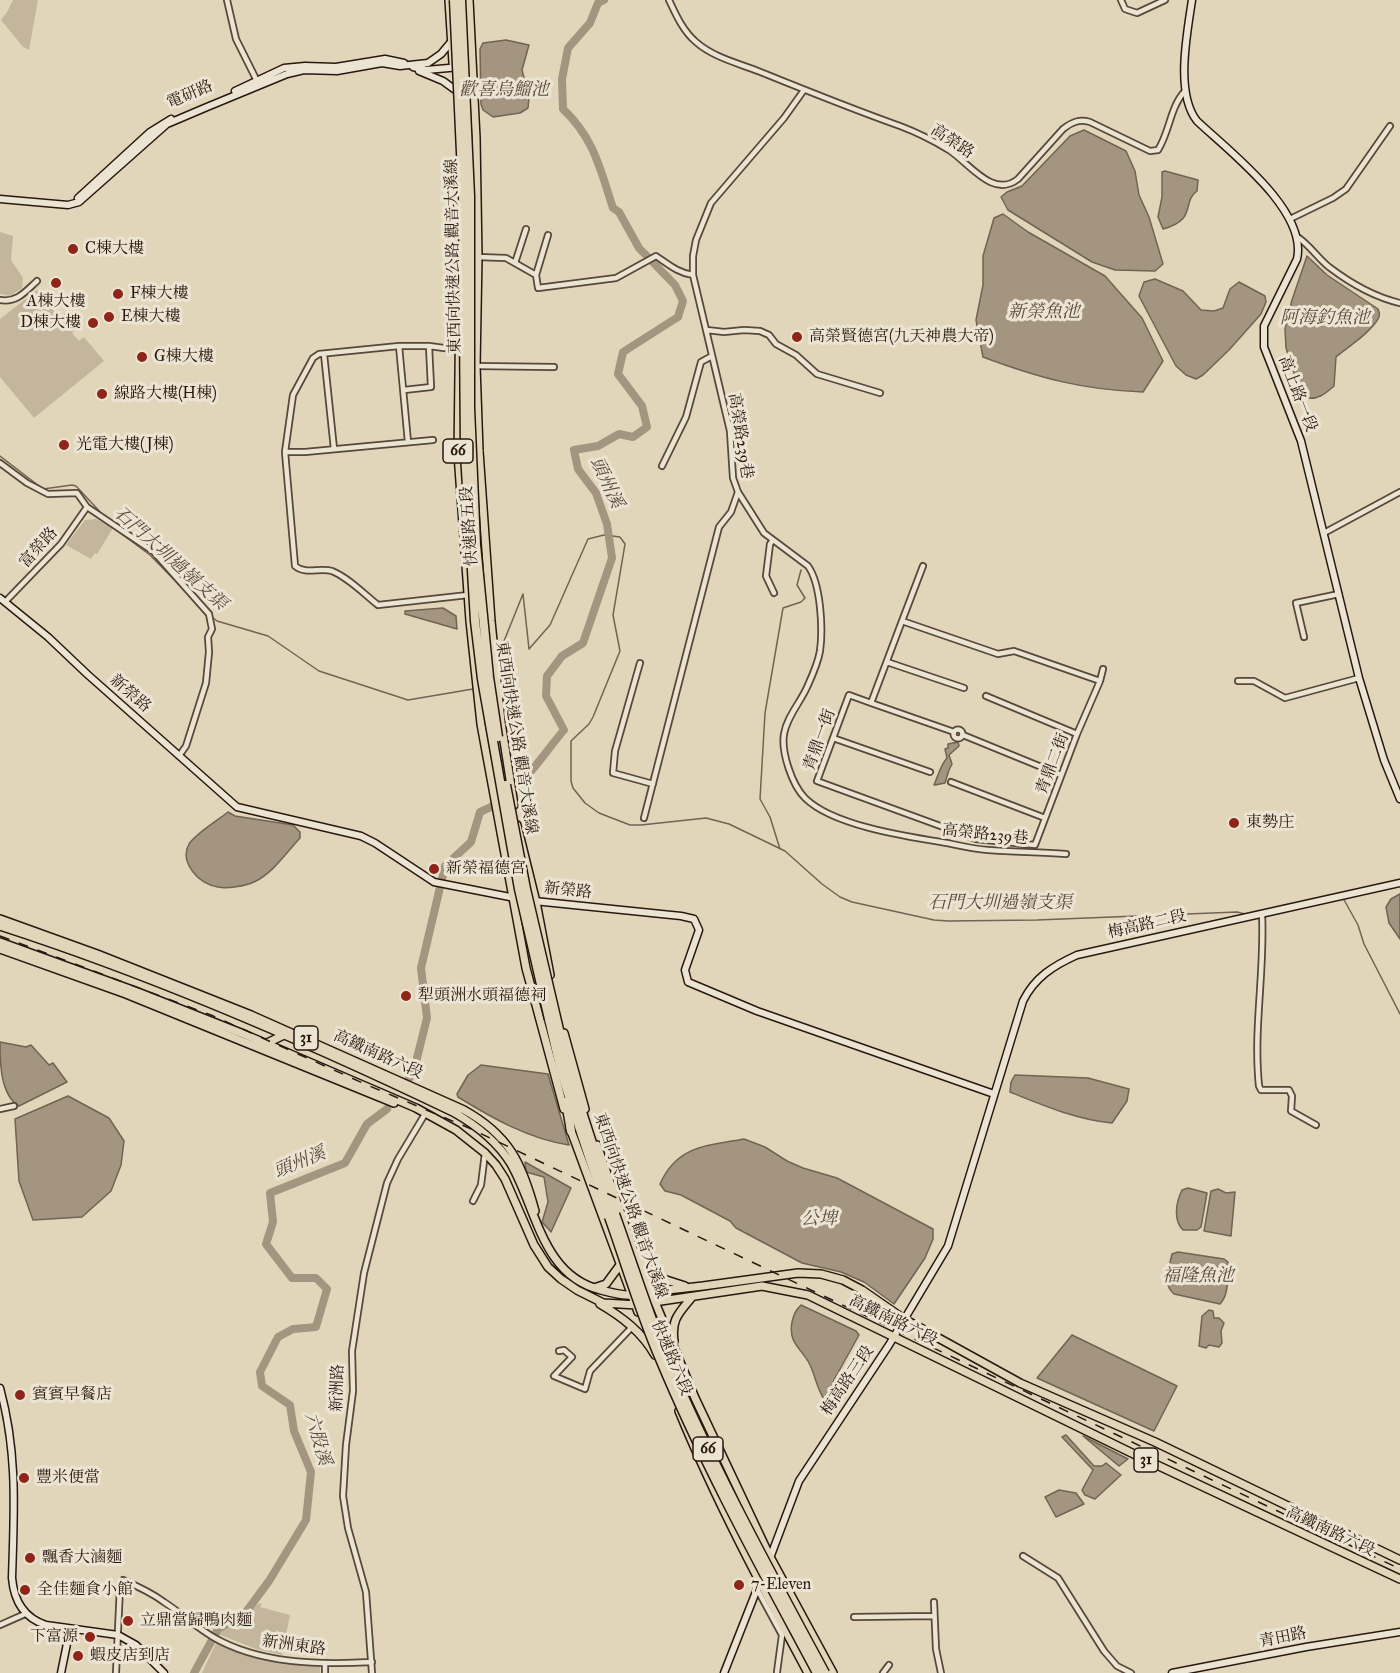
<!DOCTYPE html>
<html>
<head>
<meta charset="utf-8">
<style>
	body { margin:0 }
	canvas { display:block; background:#e2d6ba }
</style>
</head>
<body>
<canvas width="1400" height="1673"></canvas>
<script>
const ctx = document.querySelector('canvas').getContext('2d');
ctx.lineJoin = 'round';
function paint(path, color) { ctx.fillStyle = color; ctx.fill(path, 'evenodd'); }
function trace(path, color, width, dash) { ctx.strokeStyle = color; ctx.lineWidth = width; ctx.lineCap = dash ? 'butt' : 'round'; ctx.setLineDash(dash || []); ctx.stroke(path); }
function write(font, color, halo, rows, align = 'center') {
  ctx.font = font + ' "IM FELL Great Primer","Noto Serif TC",serif'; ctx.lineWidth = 6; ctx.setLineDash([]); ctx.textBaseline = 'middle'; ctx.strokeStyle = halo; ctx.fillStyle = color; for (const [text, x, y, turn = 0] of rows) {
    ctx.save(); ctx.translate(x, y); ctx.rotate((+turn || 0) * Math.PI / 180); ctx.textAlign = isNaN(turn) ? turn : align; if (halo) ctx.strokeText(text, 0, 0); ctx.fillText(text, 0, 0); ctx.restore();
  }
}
const green = new Path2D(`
	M13,0H38L29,50L23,47L1,20L7,12Z
	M0,232L13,236L11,260L23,278L22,288L10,296L0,294Z
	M37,290L59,317L65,313L77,328L72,333L79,341L84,337L104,361L34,418L0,377V319Z
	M96,519L113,528L97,554L95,553L91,559L66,545L85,520Z
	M260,1603L262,1604L260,1607L290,1615L282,1655L256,1649L218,1634L224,1627Z
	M216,1643L269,1660L320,1667V1673H202Z`);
const water = new Path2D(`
	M506,40L529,45L522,70L529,97L528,108L520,113L493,117L483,110L481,104L480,49L483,43Z
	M1084,130L1126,151L1135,171L1139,195L1149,217L1163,264L1155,271L1115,270L1092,262L1008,210L1001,197L1007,192L1022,186L1070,136Z
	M1165,171L1198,180L1197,191C1181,203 1198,219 1163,229L1158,217L1162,197V172Z
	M1003,214L1028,232L1105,276L1142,318L1163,361L1143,392C1083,390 1039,378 983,357L976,320L983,285V256L994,218Z
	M1307,256L1327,275L1378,309C1379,313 1381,314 1378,319C1371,332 1348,347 1336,357L1334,386C1325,394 1318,400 1305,398L1299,389L1286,348L1285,329L1292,300Z
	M1155,279L1183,291L1201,310L1214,311L1223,308L1230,289L1239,282L1265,296L1266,302L1261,314L1229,350L1203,375L1196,379L1186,375L1176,366L1139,296L1144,282Z
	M443,608L456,616L457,629L405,614V611Z
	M958,742L959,746L949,755L952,764L949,770L945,783L935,785H934C938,776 940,766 947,758L945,749L948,748V744Z
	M228,812L235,816L293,825L300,832V838C287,852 272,874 254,882C245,886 227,889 218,887C199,885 179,862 189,844C195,834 218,820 228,812Z
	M1400,894V939L1389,923L1386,907L1391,899Z
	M0,1042L26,1047L31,1045L49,1065L53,1063L67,1082L19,1106C0,1095 0,1061 0,1042Z
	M481,1065L548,1074L569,1145C529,1139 492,1118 458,1097L457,1094L468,1075Z
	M1015,1075L1088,1078L1129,1089L1127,1101L1112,1123C1077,1120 1042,1105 1010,1092L1011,1082Z
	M68,1096L109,1118L124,1141L121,1165L111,1191L82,1217L33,1220L19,1181L15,1119Z
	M744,1139L765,1147L787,1161L803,1168L837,1178L933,1229V1239L925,1258L894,1304L864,1282L841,1272L802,1263L736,1228L730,1221L681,1195L665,1191L660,1184C677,1145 707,1146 744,1139Z
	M525,1162L571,1188L551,1232L542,1222L548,1202L544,1177L526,1172Z
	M1188,1188L1207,1193L1201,1227L1197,1230H1183C1173,1220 1176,1202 1182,1190Z
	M1218,1189L1226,1193L1235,1192L1231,1236L1204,1231L1211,1191Z
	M1178,1252L1224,1259L1228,1262C1227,1275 1230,1294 1220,1304L1174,1294C1162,1284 1169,1268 1172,1254Z
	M801,1305L856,1331L859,1335L834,1380L830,1402H826C816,1389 816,1376 809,1363C801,1348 788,1343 792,1322C794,1314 795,1311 801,1305Z
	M1209,1310L1213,1311L1214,1318H1219L1224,1323L1221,1331L1222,1343L1219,1347L1209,1345L1206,1348L1199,1346L1202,1316Z
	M1072,1335L1177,1386L1154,1431L1037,1378Z
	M1066,1435L1094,1466H1102L1106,1463L1121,1475L1095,1499L1085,1495L1082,1490L1093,1470L1062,1437Z
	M1083,1436L1128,1459L1119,1466Z
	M1059,1490L1076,1493L1084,1504L1056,1517L1045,1497Z`);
const stream = new Path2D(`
	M0,456L43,489L72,485L76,486L102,514
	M115,529L150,555L187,593
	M212,617L217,621L268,636L319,671L408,700L473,689
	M498,656L523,594L529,649L550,625L588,539L604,535L620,537L625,544L613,615L620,651L593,717L589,724L571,741V781L573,788L585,803L599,813L630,825H641L706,818L729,824L785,851L822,884L840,897L852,902L934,920L948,921L1037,920L1237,912L1245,914
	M780,849L770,817L760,799L765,713L783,608L801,602L805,598L797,585L801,570
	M1343,898L1358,925L1364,944L1400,1014
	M1255,917L1276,914`);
const river = new Path2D(`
	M407,1081L413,1074L427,1018L421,968L445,866L471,842L480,812C517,798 539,759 564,730L546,696L547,676L562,656L583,643L612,558L607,524L596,493L578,469L574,450L598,446L619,434L633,437L647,427L642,406L618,374L623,352L678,317L683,301L675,285L639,248L619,212L613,208C600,169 594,138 563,109L562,79L568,48L590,23L598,3L604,0
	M194,1673L218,1629L246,1612L269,1581L306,1520L311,1472L294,1431L290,1405L262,1386L260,1372L278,1337L293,1329L316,1327L327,1289L316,1278H292L266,1244L273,1222L270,1193L345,1163L367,1124L387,1109`);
const street = new Path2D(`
	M227,0L236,39L257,81
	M669,0C676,15 683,31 696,42C713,57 737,63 758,71C805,90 852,109 900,126C916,132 934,141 949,150C969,163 993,199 1018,179L1063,129C1072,122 1079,119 1090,122L1150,151L1158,150C1170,131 1170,107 1185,91
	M1121,0L1125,9L1137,13L1165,0
	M804,90L784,118L711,203L696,240L693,256V275L725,410L730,431L733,478L738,492L764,533L808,566C821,584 823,629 820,651C818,663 813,674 808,685C801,702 787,716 784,734C781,752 792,785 805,798C833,826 909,837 947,843C961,846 974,849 988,850C1014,852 1040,852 1066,854
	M1290,219L1333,198L1346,189L1390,126
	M1299,238C1311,247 1318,258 1329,267C1350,283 1374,297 1400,303
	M478,257L506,258L536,275L538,288L616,278L656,256C668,264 678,273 693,275
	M515,263L526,229
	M536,275L548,235
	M0,300C17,303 26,291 37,281
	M707,330L724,332L744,330L760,331L769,335L776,344L796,355L817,374L880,393
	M399,346L408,442
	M459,350L429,346H399L319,354L313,358L293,395L285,452L295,566C306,575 320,567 332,571C349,578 364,594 378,605L468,595
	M324,354L334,449
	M476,366L554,367
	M404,390L431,387L429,346
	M285,452H305L433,440
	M0,463L27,483L48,494L77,493L87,507L154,552L209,614L212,629L208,637L209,652L206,683L186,746L179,756
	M662,466L686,417L701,362L712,356
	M1324,533L1400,492
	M773,540L770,544L766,576L774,593
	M5,602L61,544L87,507
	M902,621L998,654L1014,651L1100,681L1077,734L1035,845L976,839L817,781L849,695L871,703Z
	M902,621L923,566
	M1304,637L1296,603L1339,594
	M887,662L964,688
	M640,663L615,751L613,773L653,784
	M1100,681L1103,669
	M1238,681H1254L1285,698L1359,678
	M986,696L1077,734
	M871,703L954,732
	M953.5 734a4.5 4.5 0 1 1 9 0a4.5 4.5 0 1 1-9 0Z
	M963,735L1061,775
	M833,738L930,772
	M951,782L1045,818
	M644,818L719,527L731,512L738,492
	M1262,914C1265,971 1253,1028 1259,1086L1261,1090H1289L1292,1096L1291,1111L1316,1125
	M0,1109L14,1106
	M473,1201L481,1185L485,1153
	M559,1351L564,1350L572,1357L554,1376L585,1389L590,1371L632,1327
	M1023,1556L1058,1578L1104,1651L1117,1666L1131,1673
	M757,1589L782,1635L777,1672
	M934,1602L936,1649L941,1673
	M854,1617L934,1616
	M0,1625L25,1614
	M325,1663V1673
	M116,1673L120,1587L123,1580C137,1586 152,1593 164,1602C181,1613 196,1627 213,1637C259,1664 320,1665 372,1662
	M372,1673L366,1592L348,1528L343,1496L346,1445L353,1391L352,1351L364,1273L387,1183L398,1159L425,1114
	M883,1673L889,1665`);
const secondary = new Path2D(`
	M1192,0C1187,34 1175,93 1197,121C1230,152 1308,211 1297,259L1264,326V347L1301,441L1359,678L1384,760L1400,799
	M413,67L426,70L460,67
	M419,71L443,81L454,89
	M235,91L284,68L305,66L336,67L385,59L404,63
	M78,198L150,132L171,119
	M0,199L68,205L79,202L167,124L207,107L287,74L304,70L337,71L382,63L400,66L428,63L441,54L451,42
	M0,598L48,637L87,674L237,807L361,836L375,843L434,882L515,898
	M534,901L681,916L694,919L699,930L685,970L688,982L757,1011L994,1094
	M0,1388C18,1454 14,1512 12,1578C14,1601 24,1618 46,1625L118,1635L136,1645L164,1673
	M770,1558L799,1481L889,1345L948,1246L1023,1001C1035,977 1053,966 1077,955L1400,883
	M61,1673L70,1629
	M724,1673L761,1579
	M1172,1673L1306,1647L1400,1632`);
const primary = new Path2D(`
	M449,0L453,63
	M469,0L476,138L478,257L476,366L479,451L491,621L501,722L514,805
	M457,161L459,258
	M460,296L458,454L470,621L481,724L526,968L564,1109
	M517,825L536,902L550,975
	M0,919L97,954L251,1015L464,1110C509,1135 522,1163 535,1211
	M0,926C155,976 307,1042 453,1112C476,1125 497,1141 511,1164C537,1209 542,1276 601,1290C612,1293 623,1296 633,1295
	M0,942L135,991L246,1035L416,1108L456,1130L485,1153L496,1165L505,1179L534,1245L548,1267L561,1279L577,1290L603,1303L637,1305
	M0,949L126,994L394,1103
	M564,1033L585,1109
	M263,1045L286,1034
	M570,1128L638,1312
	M597,1145L635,1254L695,1398L770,1557L833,1673
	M638,1257L657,1277L685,1286
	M594,1288L606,1284L620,1265
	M650,1292L703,1286L798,1273L821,1274L843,1280L862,1290L904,1319L1020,1383L1155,1442L1400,1560
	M654,1302L762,1286L808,1295L1142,1458L1400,1579
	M600,1304C622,1317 642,1332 655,1355
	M674,1341C671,1319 679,1313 692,1297
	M679,1411C716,1501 762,1587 808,1673`);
const highway = new Path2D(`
	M556,1017L569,1072L615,1214
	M549,1019L562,1075L609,1217
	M566,1102L571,1131`);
const rail = new Path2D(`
	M0,936L211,1015L365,1084L469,1128L1400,1569`);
const highwayBridge = new Path2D(`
	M454,0L463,196L465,454L475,621L482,679L519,889L549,1019
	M461,0L470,196V408L476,545L489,677L498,737
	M506,785L526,889L556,1017
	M615,1214C632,1261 647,1310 666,1356C712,1465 769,1569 825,1673
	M609,1217C626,1264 640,1313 660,1359C705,1467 762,1570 817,1673`);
const markers = [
	[73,249,6,"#8f2418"],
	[56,283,6,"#8f2418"],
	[118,294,6,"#8f2418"],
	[109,317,6,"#8f2418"],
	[93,323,6,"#8f2418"],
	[797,337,6,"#8f2418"],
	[142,357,6,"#8f2418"],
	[102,394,6,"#8f2418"],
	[64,445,6,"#8f2418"],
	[1234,823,6,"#8f2418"],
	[434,869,6,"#8f2418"],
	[406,996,6,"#8f2418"],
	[20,1395,6,"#8f2418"],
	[24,1478,6,"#8f2418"],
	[30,1558,6,"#8f2418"],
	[739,1585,6,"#8f2418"],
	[25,1590,6,"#8f2418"],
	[128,1621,6,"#8f2418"],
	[90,1637,6,"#8f2418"],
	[78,1656,6,"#8f2418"]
];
const shields = [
	[458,451,30],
	[306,1038,24],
	[708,1449,30],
	[1146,1460,24]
];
const shieldNames = [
	["66",458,451],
	["31",306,1038],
	["66",708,1449],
	["31",1146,1460]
];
const streetNames = [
	["電研路",190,95,-23],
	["高榮路",952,142,33],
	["東西向快速公路 觀音大溪線",454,256,-91],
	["高上路一段",1297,394,69],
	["高榮路239巷",740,436,81],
	["快速路五段",470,526,-94],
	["富榮路",39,548,-48],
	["新榮路",130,694,41],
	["東西向快速公路 觀音大溪線",516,738,81],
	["青鼎一街",820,740,-70],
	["青鼎二街",1053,764,-69],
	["高榮路239巷",985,835,6],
	["新榮路",568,891,6],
	["梅高路二段",1147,925,-13],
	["高鐵南路六段",378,1055,24],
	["東西向快速公路 觀音大溪線",630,1206,71],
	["高鐵南路六段",893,1321,26],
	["快速路六段",671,1358,67],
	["梅高路三段",848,1381,-56],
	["新洲路",338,1388,-88],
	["高鐵南路六段",1330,1532,25],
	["青田路",1283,1638,-11],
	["新洲東路",294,1646,8]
];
const poiNames = [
	["C棟大樓",85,249],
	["F棟大樓",130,294],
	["A棟大樓",56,302,"center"],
	["E棟大樓",121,317],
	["D棟大樓",81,323,"right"],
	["高榮賢德宮(九天神農大帝)",809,337],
	["G棟大樓",154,357],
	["線路大樓(H棟)",114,394],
	["光電大樓(J棟)",76,445],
	["東勢庄",1246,823],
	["新榮福德宮",446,869],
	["犁頭洲水頭福德祠",418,996],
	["賓賓早餐店",32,1395],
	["豐米便當",36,1478],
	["飄香大滷麵",42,1558],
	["7-Eleven",751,1585],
	["全佳麵食小館",37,1590],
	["立鼎當歸鴨肉麵",140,1621],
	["下富源",78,1637,"right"],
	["蝦皮店到店",90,1656]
];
const waterNames = [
	["歡喜烏鰡池",504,91],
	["新榮魚池",1044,313],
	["阿海釣魚池",1325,319],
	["頭州溪",606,483,65],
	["石門大圳過嶺支渠",170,559,42],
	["石門大圳過嶺支渠",1000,904],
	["頭州溪",300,1163,-22],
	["公埤",819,1220],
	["福隆魚池",1198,1277],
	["六股溪",317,1439,74]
];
paint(green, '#c3b69d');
paint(water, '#a39580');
trace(water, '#726353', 1.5);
trace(stream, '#726353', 1.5);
trace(river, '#a39580', 8);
trace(street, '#57483a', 8);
trace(secondary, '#291810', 9);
trace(primary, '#291810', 10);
trace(highway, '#291810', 11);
trace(street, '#ece4d2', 4.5);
trace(secondary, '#ece4d2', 6);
trace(primary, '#e2d6ba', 7);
trace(highway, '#e2d6ba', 8);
trace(rail, '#291810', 1.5, [10, 10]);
trace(highwayBridge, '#291810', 11, []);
trace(highwayBridge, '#e2d6ba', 8);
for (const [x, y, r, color] of markers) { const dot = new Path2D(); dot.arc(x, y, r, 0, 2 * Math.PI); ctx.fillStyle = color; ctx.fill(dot); trace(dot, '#ece4d2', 2); }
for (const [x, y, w] of shields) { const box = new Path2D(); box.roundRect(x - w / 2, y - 12, w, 24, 4.5); ctx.fillStyle = '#ece4d2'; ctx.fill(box); trace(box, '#291810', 1.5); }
write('bold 15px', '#291810', null, shieldNames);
write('16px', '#291810', '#ece4d2', streetNames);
write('16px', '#291810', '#ece4d2', poiNames, 'left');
write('italic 18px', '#5a4a3d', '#ece4d2', waterNames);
</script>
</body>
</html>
